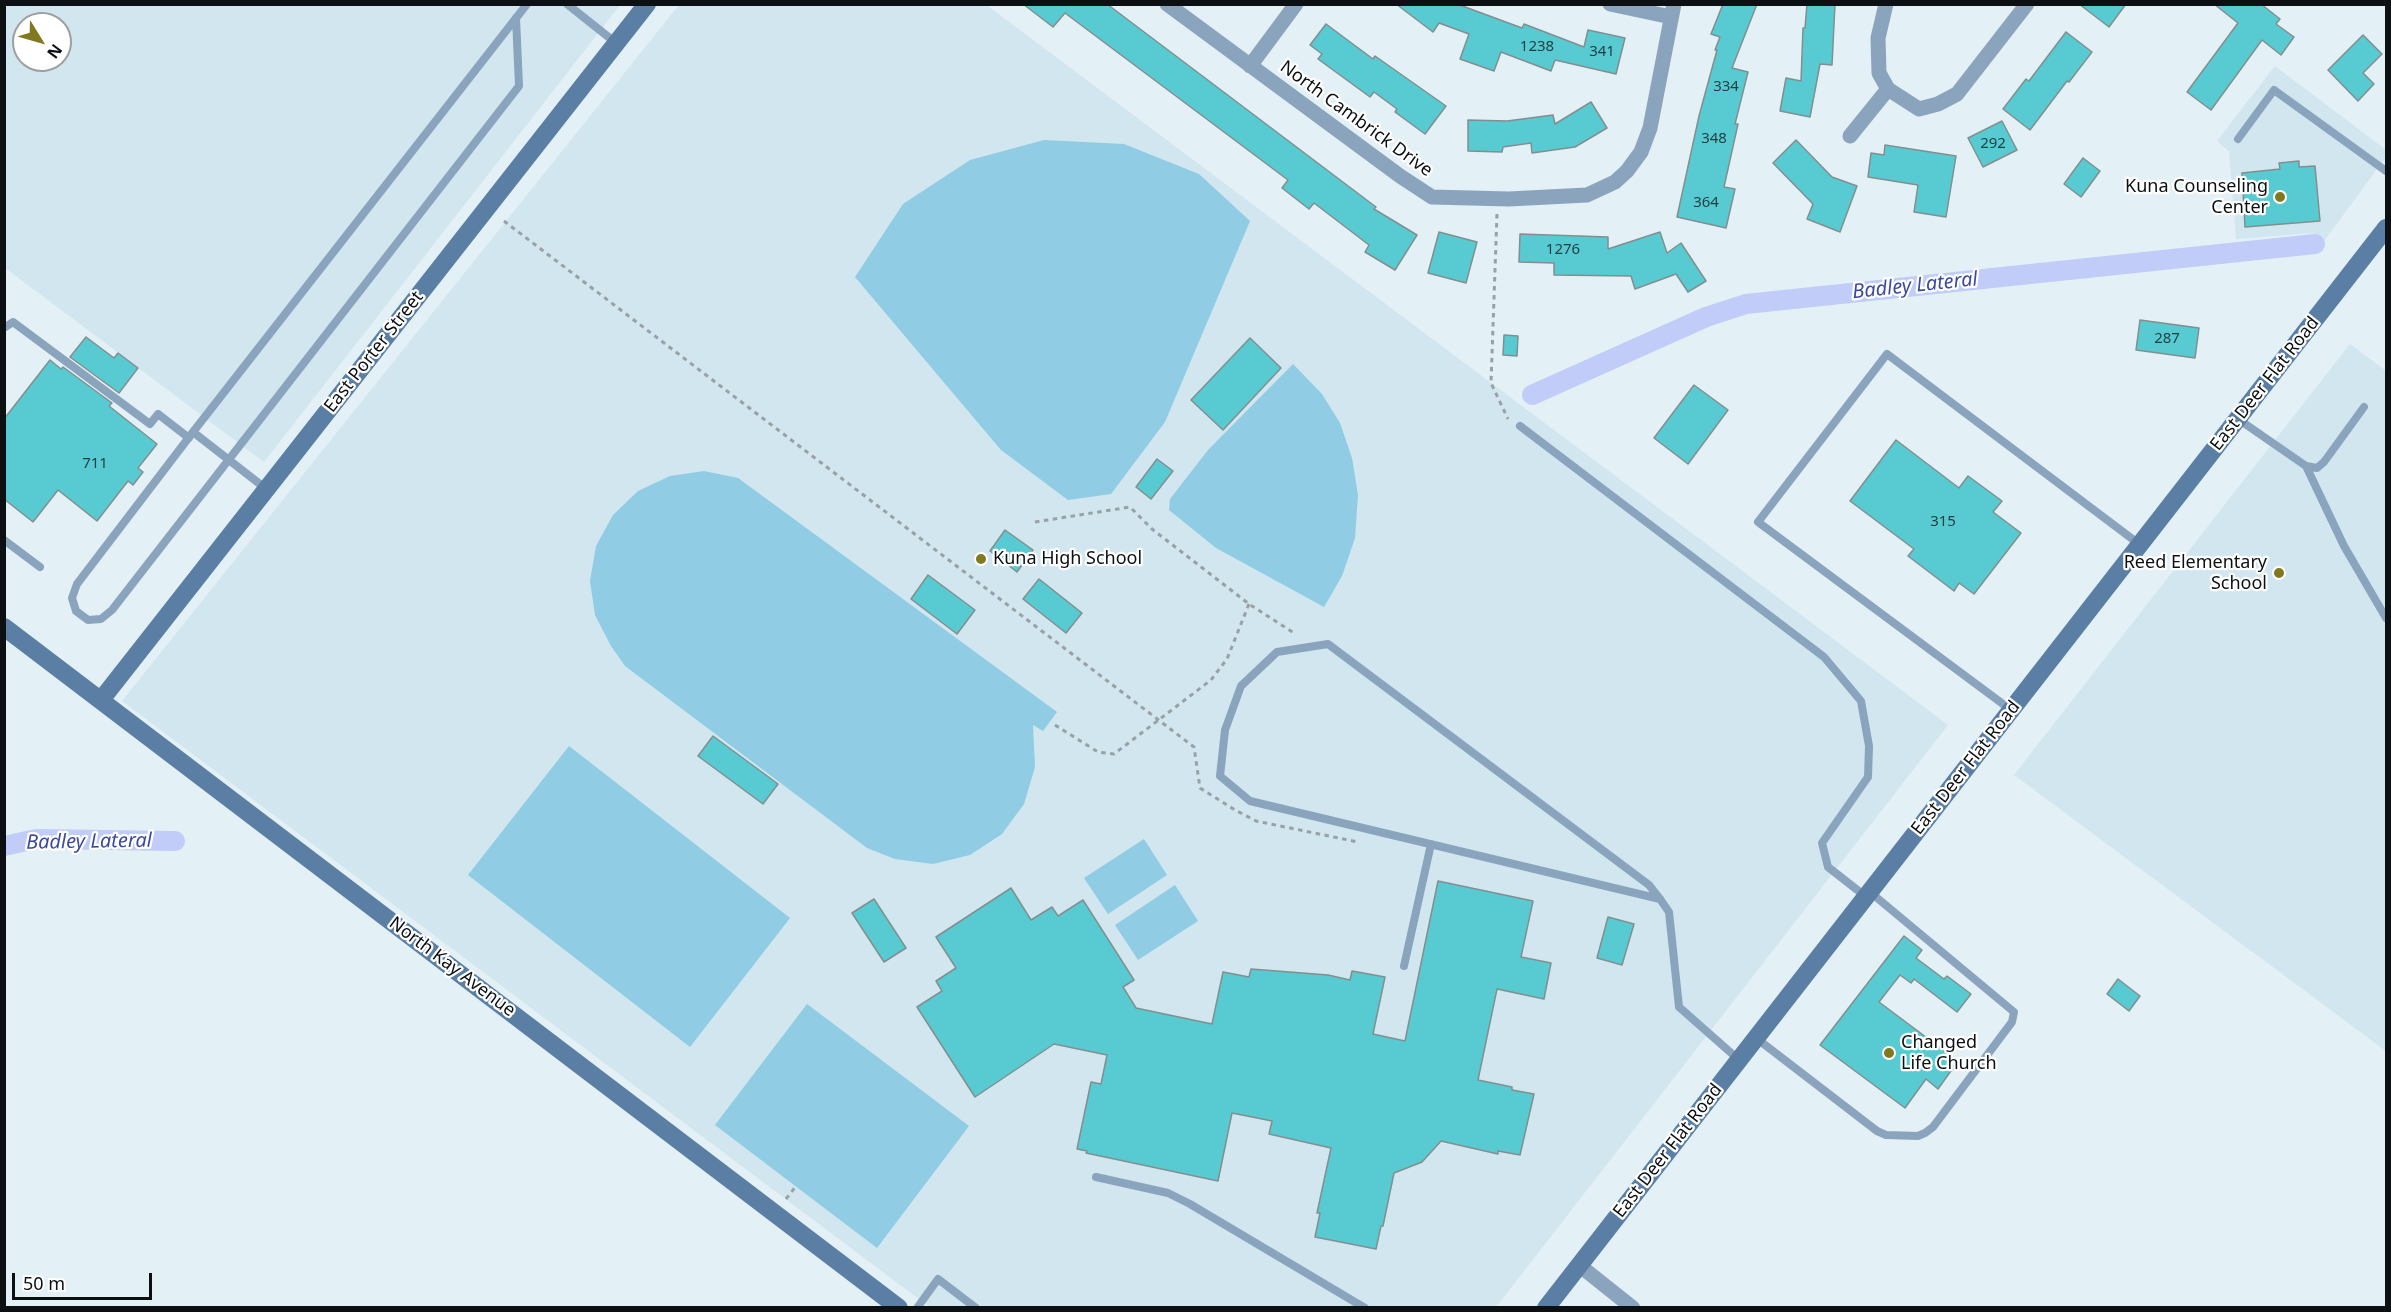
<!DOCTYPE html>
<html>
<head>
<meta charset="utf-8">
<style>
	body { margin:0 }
	#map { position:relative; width:2391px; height:1312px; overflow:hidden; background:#e3f0f5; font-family:"Noto Sans",sans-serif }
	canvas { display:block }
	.frame { position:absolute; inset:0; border:6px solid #0c1012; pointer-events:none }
	.north { position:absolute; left:12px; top:12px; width:60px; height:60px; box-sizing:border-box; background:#fff; border:2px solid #9e9fa0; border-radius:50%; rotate:127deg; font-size:16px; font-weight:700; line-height:24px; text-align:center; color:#0c1012 }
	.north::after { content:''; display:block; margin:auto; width:21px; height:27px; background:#81791e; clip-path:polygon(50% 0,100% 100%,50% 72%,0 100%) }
	.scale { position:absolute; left:12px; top:1273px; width:140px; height:27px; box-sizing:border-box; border:3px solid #0c1012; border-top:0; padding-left:8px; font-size:18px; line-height:21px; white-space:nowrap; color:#0c1012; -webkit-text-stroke:4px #fff; paint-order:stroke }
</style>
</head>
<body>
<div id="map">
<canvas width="2391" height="1312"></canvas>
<div class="frame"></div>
<div class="north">N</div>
<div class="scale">50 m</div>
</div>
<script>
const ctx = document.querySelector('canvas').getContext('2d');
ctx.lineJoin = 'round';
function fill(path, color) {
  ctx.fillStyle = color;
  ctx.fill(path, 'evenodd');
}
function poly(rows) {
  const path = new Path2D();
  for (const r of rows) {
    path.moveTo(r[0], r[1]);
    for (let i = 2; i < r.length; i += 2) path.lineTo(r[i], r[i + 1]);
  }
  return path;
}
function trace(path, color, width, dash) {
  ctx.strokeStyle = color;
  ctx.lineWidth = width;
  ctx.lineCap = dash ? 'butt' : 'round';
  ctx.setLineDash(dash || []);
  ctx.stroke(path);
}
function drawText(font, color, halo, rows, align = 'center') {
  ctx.font = font + ' "Noto Sans",sans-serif';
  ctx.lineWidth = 4.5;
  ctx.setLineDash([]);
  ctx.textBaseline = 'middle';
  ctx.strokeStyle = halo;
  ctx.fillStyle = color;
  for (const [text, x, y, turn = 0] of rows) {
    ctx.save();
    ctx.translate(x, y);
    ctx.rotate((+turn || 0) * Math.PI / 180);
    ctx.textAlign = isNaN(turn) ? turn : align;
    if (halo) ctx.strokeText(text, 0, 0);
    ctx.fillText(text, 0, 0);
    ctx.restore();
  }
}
fill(poly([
	[985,4,1948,725,1496,1307,931,1308,122,701,679,5],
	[4,5,620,5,264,462,5,268],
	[24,24,60,24,60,60,24,60],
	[2275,66,2386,150,2386,157,2324,241,2313,233,2236,239,2229,151,2217,141],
	[2350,344,2386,371,2386,1051,2014,775]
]), '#d1e6ee');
fill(poly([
	[1044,140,1124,144,1199,174,1250,221,1165,422,1111,494,1068,500,1001,450,855,277,903,204,970,160],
	[1293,364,1322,394,1340,423,1352,458,1358,495,1355,538,1342,576,1324,607,1216,548,1169,510,1170,499,1208,450],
	[704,471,738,478,1057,712,1043,731,1033,725,1035,767,1024,804,1002,834,970,855,933,864,895,859,867,848,625,666,611,646,595,615,590,581,596,546,613,515,638,491,670,476],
	[569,746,790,918,690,1047,468,875],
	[1144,839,1167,875,1108,914,1084,878],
	[1175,885,1198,921,1138,960,1115,925],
	[807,1004,969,1126,877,1248,715,1125]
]), '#90cce4');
trace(poly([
	[1532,395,1706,317,1746,304,2315,244],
	[4,846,36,839,175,841]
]), '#c1cdf8', 20);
const building = poly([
	[1023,4,1107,4,1376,207,1374,209,1417,235,1395,270,1365,252,1369,245,1314,203,1309,209,1282,188,1288,180,1065,13,1053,27,1023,4],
	[1396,4,1457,4,1522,28,1524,24,1584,47,1588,30,1625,38,1616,74,1555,60,1551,71,1501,52,1494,71,1460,59,1469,34,1439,23,1433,32,1396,4],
	[1723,4,1757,4,1732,68,1748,72,1735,124,1738,124,1724,187,1735,189,1726,228,1677,217,1699,116,1717,50,1715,50,1720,37,1711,34,1723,4],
	[1807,4,1835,4,1832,65,1820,64,1810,117,1780,111,1786,78,1801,81,1803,28,1805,28,1807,4],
	[2079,4,2126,4,2109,27,2079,4],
	[2214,4,2261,4,2280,19,2276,24,2294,37,2281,55,2262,40,2211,110,2187,92,2238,23,2214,4],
	[1326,24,1373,59,1375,56,1446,106,1425,134,1395,112,1397,109,1374,92,1370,97,1318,59,1322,54,1310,45,1326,24],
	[2066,32,2092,52,2069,82,2067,81,2030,130,2003,109,2026,79,2029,81,2066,32],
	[2363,35,2382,54,2363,73,2374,84,2358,101,2328,70,2363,35],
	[1591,102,1607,128,1575,147,1532,153,1531,143,1503,147,1502,152,1468,151,1468,120,1507,121,1553,115,1555,124,1591,102],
	[2002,121,2017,150,1983,167,1968,138,2002,121],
	[1796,140,1832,177,1857,186,1840,232,1807,219,1813,204,1773,163,1796,140],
	[1885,145,1956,156,1946,217,1914,212,1918,185,1868,177,1871,153,1884,155,1885,145],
	[2083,158,2100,171,2081,197,2064,184,2083,158],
	[2299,161,2299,167,2315,166,2320,221,2245,227,2242,173,2280,169,2279,163,2299,161],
	[1439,232,1477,242,1466,283,1428,273,1439,232],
	[1660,232,1667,253,1681,243,1706,281,1688,292,1676,274,1635,289,1631,276,1554,275,1554,263,1519,262,1520,234,1608,237,1608,249,1660,232],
	[2140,320,2199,328,2195,358,2136,350,2140,320],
	[1504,335,1518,336,1517,356,1503,355,1504,335],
	[86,337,114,358,118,353,138,368,119,393,70,357,86,337],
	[1250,338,1281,368,1223,430,1191,400,1250,338],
	[50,360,61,369,63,367,112,403,109,406,157,444,138,468,143,472,133,485,128,481,97,521,58,490,33,522,4,499,4,419,50,360],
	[1694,385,1728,410,1688,464,1654,438,1694,385],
	[1896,440,1959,488,1968,476,2002,501,1993,512,2021,533,1974,594,1959,583,1954,591,1908,556,1914,549,1850,501,1896,440],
	[1157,459,1173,471,1151,499,1136,487,1157,459],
	[1005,530,1033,550,1017,572,990,551,1005,530],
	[928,575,975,610,957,634,911,599,928,575],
	[1039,579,1082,613,1066,633,1023,599,1039,579],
	[713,736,778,784,763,804,698,756,713,736],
	[1438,881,1533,901,1521,957,1551,963,1544,999,1497,989,1478,1080,1512,1087,1512,1090,1534,1094,1520,1155,1498,1151,1498,1154,1441,1141,1422,1162,1394,1173,1383,1226,1381,1226,1376,1249,1315,1237,1320,1213,1317,1213,1331,1148,1269,1134,1272,1121,1232,1113,1218,1181,1086,1153,1087,1151,1077,1149,1091,1082,1101,1084,1107,1055,1054,1044,975,1097,917,1007,942,991,936,981,956,968,936,937,1011,888,1031,920,1052,907,1058,916,1083,900,1134,980,1123,987,1136,1008,1212,1024,1223,972,1249,977,1251,969,1328,975,1350,980,1352,971,1385,977,1373,1034,1405,1041,1438,881],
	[874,899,906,948,884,962,852,913,874,899],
	[1608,917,1634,924,1622,965,1597,958,1608,917],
	[1904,936,1922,950,1916,958,1944,979,1947,976,1971,994,1957,1012,1914,979,1911,983,1900,975,1879,1002,1958,1061,1938,1089,1926,1079,1905,1108,1820,1045,1904,936],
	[2118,979,2140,996,2129,1011,2107,994,2118,979]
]);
fill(building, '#57cbd1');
trace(building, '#828f90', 1.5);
trace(poly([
	[1497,214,1491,383,1508,419],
	[504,221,1194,747,1200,788,1235,810,1256,821,1358,842],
	[1035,522,1130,507,1152,529,1249,604,1294,633],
	[1055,725,1098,752,1114,754,1211,680,1227,659,1249,604],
	[786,1199,796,1186]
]), '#98a2a6', 3, [4.5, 4.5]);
trace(poly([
	[567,4,616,43],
	[516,18,519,86,112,610,101,619,88,620,76,611,72,598,77,584,193,432,527,4],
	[2238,139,2274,90,2386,171],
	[4,328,13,322,150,424,158,414,189,438],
	[2238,419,2306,466,2317,468,2324,462,2364,407],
	[1520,426,1824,657,1861,701,1869,746,1868,777,1822,843,1828,867,1865,896],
	[193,432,265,488],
	[2306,466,2344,546,2386,618],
	[4,540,40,567],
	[2011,710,1758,522,1887,354,2139,544],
	[1660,899,1250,801,1220,776,1225,730,1241,686,1277,652,1328,644,1649,885,1660,899,1669,912,1679,1007,1738,1059],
	[1404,966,1431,844],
	[1756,1038,1877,1131,1886,1135,1918,1136,1925,1133,1933,1127,2012,1022,2014,1012,1870,892],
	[1096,1177,1168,1193,1190,1204,1365,1308],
	[917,1308,938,1279,976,1308]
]), '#8ba4bd', 8);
trace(poly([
	[1167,4,1400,176,1432,197,1509,199,1587,195,1615,182,1627,171,1641,152,1650,128,1674,4],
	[1610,4,1671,17],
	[1250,66,1296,4],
	[1888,89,1919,109,1938,104,1957,94,2027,4],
	[1850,136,1888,89,1879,73,1878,38,1886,4],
	[1579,1265,1633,1308]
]), '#8ba4bd', 15);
trace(poly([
	[4,627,899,1308],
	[101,700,647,4],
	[1546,1308,2386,228]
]), '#5b7fa4', 18);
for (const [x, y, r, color] of [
	[2280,197,6,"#81791e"],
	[981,559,6,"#81791e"],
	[2279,573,6,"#81791e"],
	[1889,1053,6,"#81791e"]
]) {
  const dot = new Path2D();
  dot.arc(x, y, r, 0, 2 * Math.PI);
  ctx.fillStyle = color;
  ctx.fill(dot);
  trace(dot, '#fff', 2);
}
drawText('15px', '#1f3f42', null, [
	["1238",1537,47],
	["341",1602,52],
	["334",1726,87],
	["348",1714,139],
	["292",1993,144],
	["364",1706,203],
	["1276",1563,250],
	["287",2167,339],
	["711",95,464],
	["315",1943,522]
]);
drawText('18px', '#0c1012', '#fff', [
	["North Cambrick Drive",1356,119,36],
	["East Porter Street",374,352,-52],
	["East Deer Flat Road",2265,384,-52],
	["East Deer Flat Road",1966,768,-52],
	["North Kay Avenue",452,967,37],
	["East Deer Flat Road",1668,1151,-52]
]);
drawText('18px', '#0c1012', '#fff', [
	["Kuna Counseling",2268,187],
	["Center",2268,208],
	["Kuna High School",993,559,"left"],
	["Reed Elementary",2267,563],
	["School",2267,584],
	["Changed",1901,1043,"left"],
	["Life Church",1901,1064,"left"]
], 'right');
drawText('italic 20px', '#3d4a9c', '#fff', [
	["Badley Lateral",1915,286,-6],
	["Badley Lateral",89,842,-1]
]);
</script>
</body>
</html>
